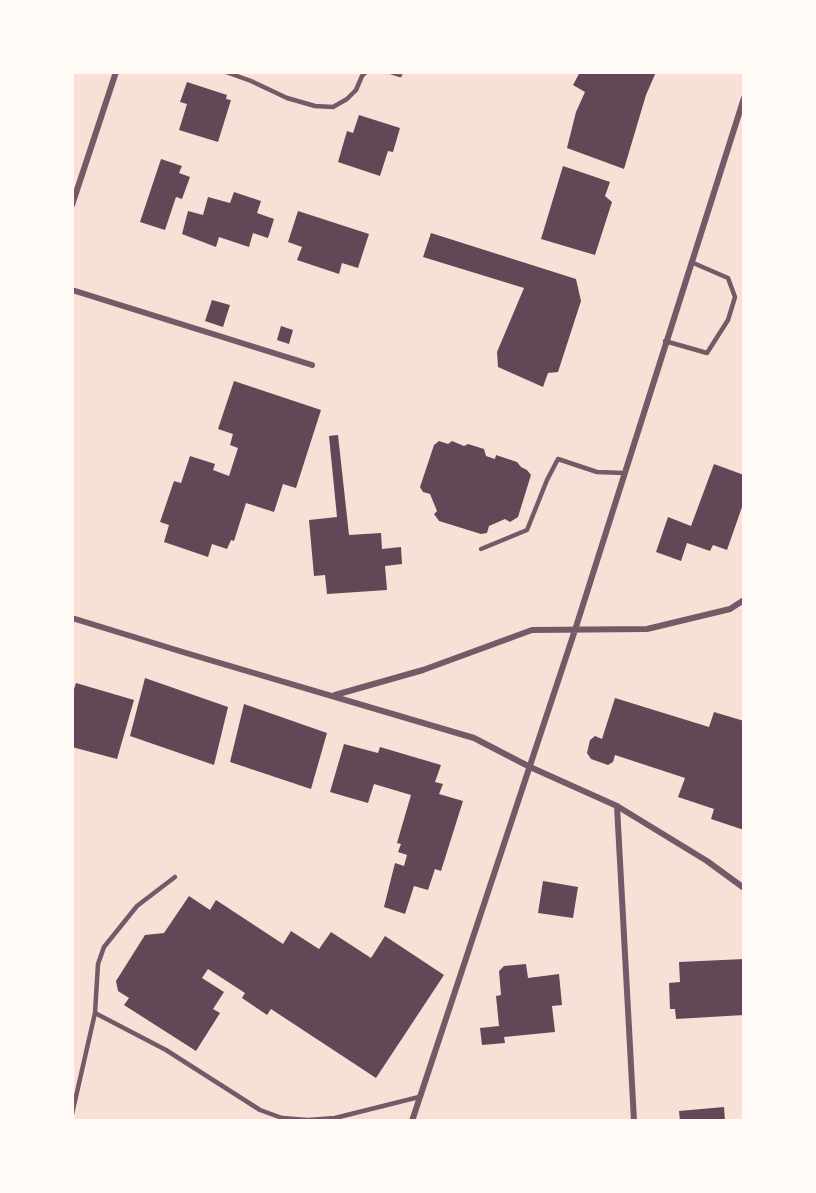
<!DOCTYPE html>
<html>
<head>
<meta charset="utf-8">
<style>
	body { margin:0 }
	#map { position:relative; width:816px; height:1193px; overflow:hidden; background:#f7e1d7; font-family:Roboto,sans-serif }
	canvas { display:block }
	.frame { position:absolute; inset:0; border:74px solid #fffaf5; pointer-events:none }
</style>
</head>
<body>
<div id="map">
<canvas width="816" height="1193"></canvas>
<div class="frame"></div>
</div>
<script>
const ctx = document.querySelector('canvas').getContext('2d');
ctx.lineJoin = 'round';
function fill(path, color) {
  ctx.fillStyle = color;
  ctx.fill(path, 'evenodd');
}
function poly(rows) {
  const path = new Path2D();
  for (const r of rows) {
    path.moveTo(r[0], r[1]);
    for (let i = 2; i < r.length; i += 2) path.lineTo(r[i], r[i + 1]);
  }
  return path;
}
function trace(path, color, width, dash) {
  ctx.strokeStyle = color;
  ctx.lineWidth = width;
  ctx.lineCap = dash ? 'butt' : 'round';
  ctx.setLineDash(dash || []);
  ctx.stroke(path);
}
fill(poly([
	[580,72,656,72,646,95,624,169,567,148,576,112,585,92,573,85],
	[187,82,227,95,226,99,231,100,218,142,179,130,187,104,180,102],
	[359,115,400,128,393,152,388,151,380,176,338,162,347,131,353,133],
	[161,159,182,166,179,173,190,177,182,199,176,197,165,230,140,222],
	[563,166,610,182,605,196,612,202,595,255,541,239],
	[234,192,261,201,257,213,274,219,268,238,253,233,249,247,219,237,216,247,182,234,188,211,203,215,208,197,230,203],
	[298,211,369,234,358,268,342,263,339,274,297,260,302,247,288,242],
	[431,233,576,279,581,301,558,372,548,373,543,387,498,367,497,352,524,288,423,257],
	[212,300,230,305,223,327,205,321],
	[281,326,293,330,289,344,277,340],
	[234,381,321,410,296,488,283,484,274,512,246,503,234,541,231,540,227,549,212,544,208,557,164,542,169,525,160,522,174,481,181,483,190,456,215,464,213,470,229,476,238,448,230,445,233,434,218,429],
	[338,435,349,535,381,533,382,549,401,547,402,564,385,566,387,590,327,594,325,575,314,576,309,520,337,517,329,436],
	[439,441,448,444,452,441,464,446,468,444,484,449,486,456,495,459,496,455,517,462,521,467,527,470,531,475,518,517,510,522,505,519,489,526,487,533,481,534,439,521,434,514,437,511,430,494,423,492,420,487,434,445],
	[714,464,744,475,744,507,742,507,727,550,713,545,710,551,687,543,681,561,656,552,668,517,691,526],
	[145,678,228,707,214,765,130,736],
	[76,683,134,700,117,759,72,747,72,695],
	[615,698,709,727,714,712,744,721,744,830,711,819,714,809,678,797,685,778,615,755,613,762,608,765,591,759,587,753,590,740,595,736,602,739],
	[244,704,327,733,311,789,230,762],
	[344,744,378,753,380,747,441,765,435,782,443,784,439,794,463,801,441,871,435,869,428,890,414,886,405,914,384,907,395,863,404,866,407,855,398,852,401,844,397,843,411,795,374,784,368,803,330,792],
	[543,881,578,887,573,918,538,913],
	[189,896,210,910,216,900,283,944,291,931,319,949,331,932,371,958,385,936,444,975,376,1078,271,1009,267,1015,242,998,245,993,208,969,202,978,224,992,213,1009,220,1013,196,1051,124,1005,129,998,118,991,116,981,145,935,164,933],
	[744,959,744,1015,676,1019,675,1009,670,1009,669,983,680,982,679,962],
	[526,964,528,978,559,974,562,1005,552,1006,555,1032,504,1037,505,1043,482,1045,480,1028,499,1026,496,996,501,995,499,971,504,966],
	[724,1107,725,1121,680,1121,679,1111]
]), '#644757');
trace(poly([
	[226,72,251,81,287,98,315,106,333,107,347,99,356,90,362,76,366,72],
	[391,72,400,75],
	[665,341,707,353,728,320,735,297,728,278,691,262],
	[481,549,527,530,547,480,558,459,597,472,624,473],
	[95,1013,166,1050,260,1110,282,1118,308,1120,335,1118,419,1097],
	[72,1114,95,1013,98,964,104,947,137,906,175,877]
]), '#755966', 4.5);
trace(poly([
	[72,205,116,72],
	[72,290,312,365],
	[72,618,186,653,474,738,530,767,617,806,707,861,744,888],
	[335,695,423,670,532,630,647,629,730,609,744,600],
	[617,806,634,1121],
	[412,1121,575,630,744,98]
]), '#755966', 6);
</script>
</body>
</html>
